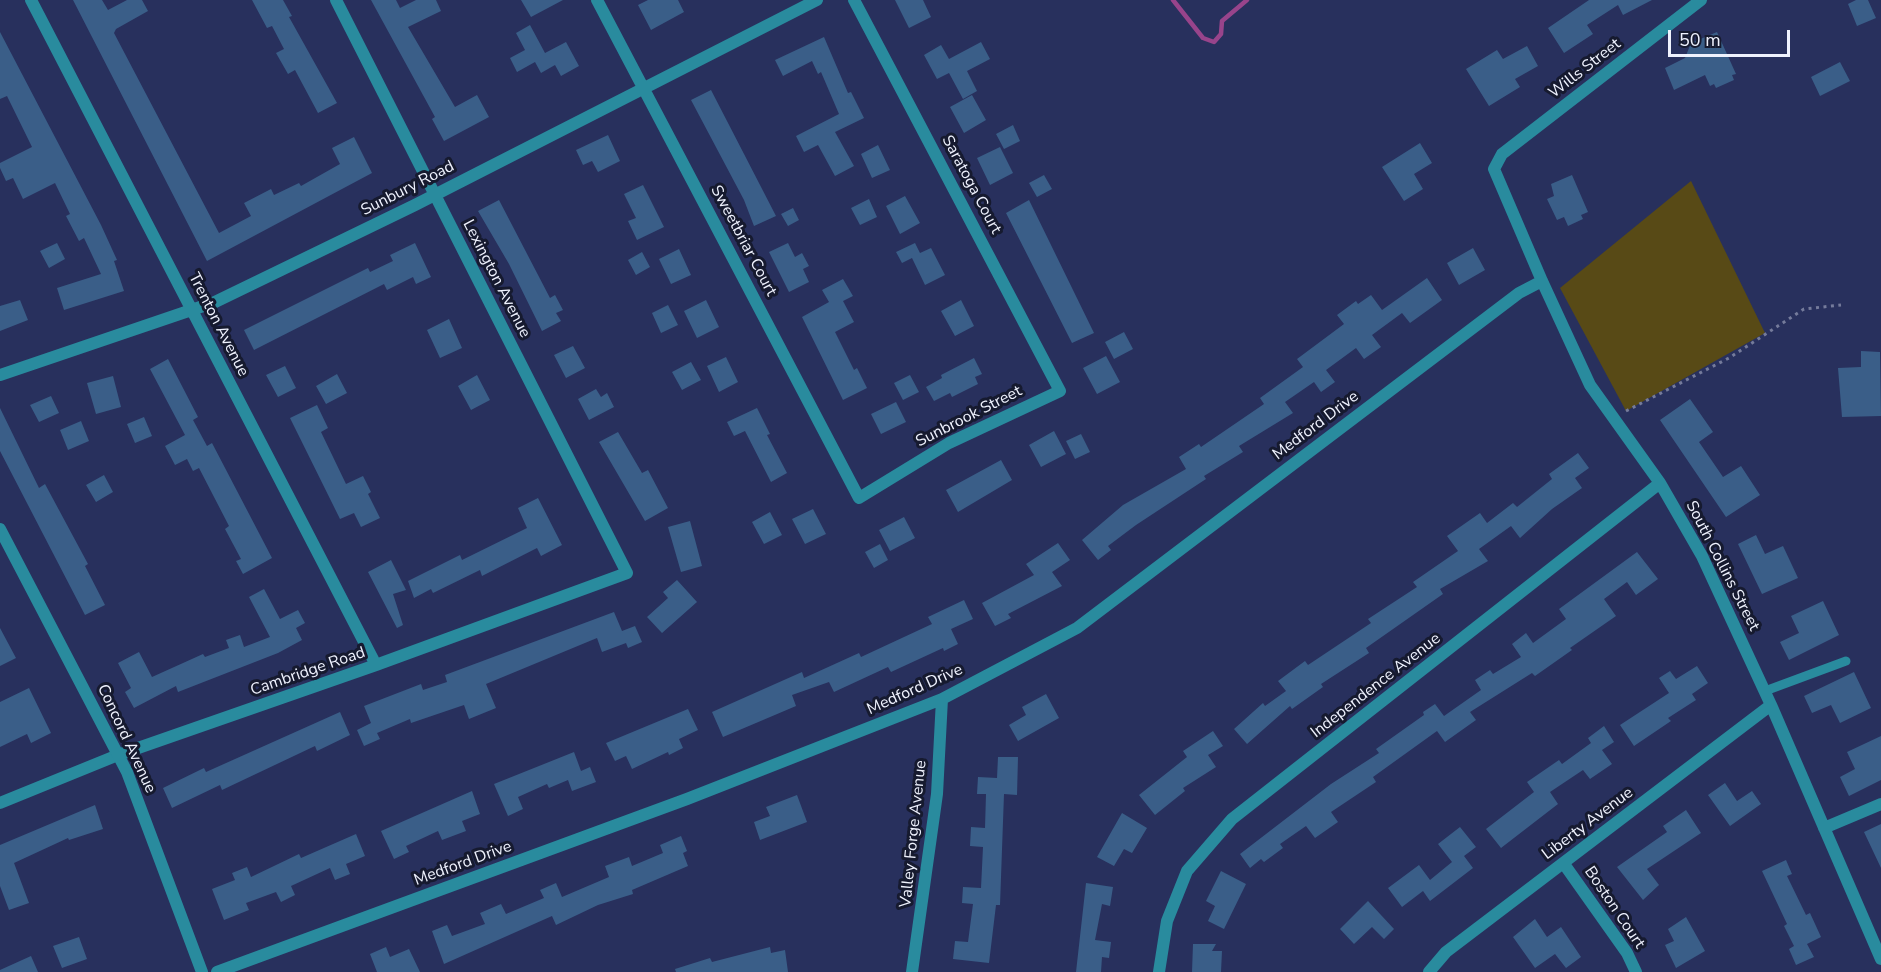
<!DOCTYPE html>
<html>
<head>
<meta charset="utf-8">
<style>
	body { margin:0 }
	#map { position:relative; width:1881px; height:972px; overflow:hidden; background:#28305d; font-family:"Nunito Sans",sans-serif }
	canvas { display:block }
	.scale { position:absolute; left:1668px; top:30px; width:122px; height:27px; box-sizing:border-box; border:3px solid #eff2fe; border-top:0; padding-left:8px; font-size:18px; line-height:21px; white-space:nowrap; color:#eff2fe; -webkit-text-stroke:4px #161a2f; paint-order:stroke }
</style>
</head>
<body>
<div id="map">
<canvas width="1881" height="972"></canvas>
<div class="scale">50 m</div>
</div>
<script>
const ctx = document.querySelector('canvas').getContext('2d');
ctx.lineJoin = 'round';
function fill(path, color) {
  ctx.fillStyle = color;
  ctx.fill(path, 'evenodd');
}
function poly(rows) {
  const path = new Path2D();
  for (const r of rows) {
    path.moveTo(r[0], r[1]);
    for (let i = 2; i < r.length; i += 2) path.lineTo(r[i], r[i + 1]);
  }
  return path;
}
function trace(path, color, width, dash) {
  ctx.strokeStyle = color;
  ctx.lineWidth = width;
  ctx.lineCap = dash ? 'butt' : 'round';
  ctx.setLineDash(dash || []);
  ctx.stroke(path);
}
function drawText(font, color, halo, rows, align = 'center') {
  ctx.font = font + ' "Nunito Sans",sans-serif';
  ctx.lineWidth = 6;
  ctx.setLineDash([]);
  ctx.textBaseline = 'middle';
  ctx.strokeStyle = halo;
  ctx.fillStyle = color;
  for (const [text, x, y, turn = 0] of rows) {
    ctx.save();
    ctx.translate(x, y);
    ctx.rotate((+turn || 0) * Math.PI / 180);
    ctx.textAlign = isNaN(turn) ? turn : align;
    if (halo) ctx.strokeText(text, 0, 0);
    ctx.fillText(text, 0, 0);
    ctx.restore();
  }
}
fill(poly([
	[1691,181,1765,333,1626,411,1560,288]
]), '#584a16');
trace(poly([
	[1173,0,1203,38,1214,42,1221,34,1222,21,1247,0]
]), '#98448b', 4.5);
fill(poly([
	[73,0,102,0,108,10,127,0,142,0,148,11,116,29,114,33,219,233,251,216,244,203,271,189,274,195,299,183,301,186,340,164,332,148,354,137,372,173,207,261],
	[252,0,283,0,292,16,289,17,337,103,318,113,295,70,288,74,276,53,284,49,272,26,267,28],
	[371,0,396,0,400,8,416,0,436,0,441,11,408,27,455,107,477,95,489,117,444,141,432,119,435,117],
	[521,0,563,0,531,17],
	[648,0,678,0,684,12,651,30,638,5],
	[895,0,923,0,931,17,909,28],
	[1589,0,1652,0,1623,15,1618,5,1587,25,1593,34,1564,53,1548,28],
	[1856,0,1868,0,1876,18,1857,26,1848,4],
	[530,25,545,53,566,42,579,66,561,76,555,65,541,73,535,62,517,72,510,58,525,50,516,33],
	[0,32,101,225,117,260,114,261,124,291,64,310,57,288,101,274,84,238,79,241,66,216,70,214,55,183,23,199,13,178,6,181,0,168,0,163,32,147,7,96,0,99],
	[1717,32,1736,74,1732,75,1734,80,1716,88,1714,84,1710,86,1705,75,1674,90,1665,68,1685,58,1691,43],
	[824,37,848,93,851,92,864,118,835,132,854,166,835,176,818,145,804,152,796,136,839,114,821,72,818,74,812,61,783,76,775,60],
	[981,42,990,59,967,71,977,91,963,99,949,73,937,79,924,55,941,45,949,59],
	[1527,46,1538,66,1515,79,1520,87,1489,106,1466,69,1497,50,1503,59],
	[1840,62,1850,81,1820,96,1811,77],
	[711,90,776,216,754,226,744,200,691,100],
	[972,95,986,120,964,133,950,107],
	[1013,125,1020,141,1004,149,996,134],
	[608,135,620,161,598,172,592,161,583,165,576,150],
	[1420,143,1432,163,1414,174,1423,189,1404,201,1382,167],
	[878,145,890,170,872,178,861,154],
	[1000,147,1013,173,990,185,977,158],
	[1044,175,1052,189,1037,197,1029,183],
	[1572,175,1588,212,1581,215,1583,219,1568,226,1564,217,1557,220,1547,199,1554,196,1551,184],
	[643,185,664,227,637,240,628,221,636,218,624,194],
	[905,196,920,223,900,234,886,206],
	[869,199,877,217,860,225,851,208],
	[499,200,550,298,555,295,563,310,556,313,561,321,542,331,509,264,478,211],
	[1029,200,1094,333,1072,343,1006,213],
	[793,208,799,220,788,226,781,214],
	[57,243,65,259,49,268,40,251],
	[415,243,431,277,416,284,413,277,387,290,384,284,254,350,244,330,368,268,370,272,393,261,390,255],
	[788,243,795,257,802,253,809,266,803,269,809,282,789,292,769,252],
	[915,243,920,253,931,248,945,275,925,285,912,258,902,263,896,252],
	[1473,248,1485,270,1459,285,1447,263],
	[679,249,691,275,671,284,659,259],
	[642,252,650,267,636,275,628,260],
	[1427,278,1442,300,1410,323,1402,313,1372,335,1381,347,1364,359,1356,348,1326,370,1335,382,1321,392,1314,382,1285,402,1293,413,1239,446,1243,452,1204,476,1206,479,1136,525,1108,546,1111,550,1098,560,1082,540,1123,505,1186,469,1179,457,1199,444,1201,447,1264,404,1260,398,1303,367,1297,359,1344,324,1337,315,1356,301,1358,304,1371,295,1382,310],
	[843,279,853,296,843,301,854,322,835,332,854,370,857,368,867,388,843,400,802,317,829,302,822,290],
	[20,300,28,320,0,331,0,306],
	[706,300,719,327,697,338,684,311],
	[961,300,974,326,955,336,941,311],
	[668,305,678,325,661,333,652,313],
	[449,319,462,348,440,358,427,330],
	[1124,332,1133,349,1114,359,1105,342],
	[573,346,585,368,566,378,554,355],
	[1861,351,1880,352,1881,416,1842,417,1838,368,1861,367],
	[1106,356,1120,382,1097,394,1083,368],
	[726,357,738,382,719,392,707,366],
	[974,358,982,374,975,377,978,384,952,397,950,393,934,401,926,387,942,378,941,375],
	[168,359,198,417,193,420,207,446,212,443,272,558,243,574,236,561,241,559,225,529,229,526,199,468,193,471,187,459,175,465,165,446,185,435,150,369],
	[691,362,701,380,682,390,672,372],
	[285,366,296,388,278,397,266,375],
	[337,374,347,393,326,404,316,386],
	[477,375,490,400,471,410,458,386],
	[910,375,919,392,903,400,894,383],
	[113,376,121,407,96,414,87,383],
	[596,389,601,397,607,393,614,407,589,420,578,399],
	[51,396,59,413,39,422,30,405],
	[1690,399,1713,432,1699,442,1723,477,1741,466,1760,495,1726,517,1660,420],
	[896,402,906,422,881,434,871,414],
	[317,405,328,428,321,432,346,484,363,476,371,492,368,494,380,518,361,527,354,513,340,519,290,418],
	[0,408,39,488,45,484,88,564,85,566,105,605,85,615,0,451],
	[757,408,770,434,767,435,787,473,771,482,745,431,734,436,727,422],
	[144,417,152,436,135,443,127,424],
	[81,421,89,441,68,450,60,430],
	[1054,431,1066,454,1041,467,1029,445],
	[618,432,642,473,648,470,668,508,645,521,599,442],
	[1081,434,1090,452,1075,459,1066,441],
	[1578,453,1589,468,1575,478,1582,488,1552,509,1520,538,1511,526,1479,549,1488,561,1440,589,1443,594,1366,648,1369,653,1321,684,1323,687,1292,709,1290,706,1247,744,1234,729,1263,703,1265,706,1286,691,1278,681,1305,661,1308,665,1371,623,1368,619,1417,587,1413,582,1458,551,1447,536,1480,513,1487,523,1513,503,1517,507,1552,479,1549,474],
	[1001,460,1012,480,958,512,946,490],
	[104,475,113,492,96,502,86,485],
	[538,498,562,545,541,556,537,548,482,576,480,570,433,593,431,589,414,598,408,581,460,555,462,560,527,528,518,508],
	[813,509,826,534,805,544,792,519],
	[770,512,782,535,764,544,752,522],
	[904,517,915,538,890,551,879,530],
	[690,521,702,566,681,572,668,527],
	[1756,535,1765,554,1783,546,1798,578,1762,594,1738,544],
	[1058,543,1070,560,1052,572,1062,586,1008,614,1011,618,995,626,982,603,1034,575,1026,564],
	[880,544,888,560,874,568,865,552],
	[1637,552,1658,579,1636,595,1627,582,1604,599,1616,616,1570,648,1572,650,1535,676,1532,673,1470,712,1476,720,1445,742,1437,731,1373,777,1376,782,1331,812,1338,822,1315,838,1306,826,1280,844,1283,848,1264,862,1261,859,1250,868,1240,854,1331,784,1379,753,1376,749,1424,715,1423,712,1435,704,1444,716,1481,690,1475,680,1490,670,1493,674,1521,657,1512,644,1526,633,1533,643,1566,619,1559,609],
	[391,560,406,590,393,594,403,625,397,628,368,572],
	[677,580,697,602,662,633,647,617,668,598,663,592],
	[264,589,280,619,298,610,305,623,296,628,302,640,278,653,178,692,176,686,134,708,125,692,131,688,118,663,139,652,152,677,203,654,205,657,229,648,226,640,240,635,244,647,270,637,249,597],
	[964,600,973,619,951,629,958,644,944,651,943,648,891,672,888,667,834,692,829,682,792,695,796,706,723,737,712,712,802,672,804,678,859,653,861,657,932,624,928,617],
	[1823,601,1839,635,1789,660,1780,642,1799,633,1791,616],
	[614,612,622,631,635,626,642,642,628,648,626,643,602,652,597,638,486,684,496,708,469,719,464,705,411,723,410,719,377,733,380,739,364,746,357,730,371,723,364,706,421,684,423,690,447,682,445,675],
	[0,628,16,658,0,666],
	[1697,666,1708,683,1692,694,1696,700,1668,718,1671,721,1634,746,1620,725,1669,693,1659,678,1670,671,1676,679],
	[1854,672,1871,708,1840,723,1831,705,1812,713,1804,696],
	[29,688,51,733,31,743,27,734,0,747,0,702],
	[1046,694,1059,718,1018,741,1009,725,1026,715,1022,707],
	[688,709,698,730,679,739,683,748,669,755,668,752,632,769,626,756,615,761,606,743],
	[340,712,350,735,317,751,315,746,222,790,220,785,172,808,163,788,204,768,206,772],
	[1604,726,1614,742,1602,750,1612,764,1590,779,1583,770,1550,792,1558,804,1501,848,1486,829,1534,792,1527,782,1559,760,1562,764,1591,743,1588,738],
	[1213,731,1223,746,1208,755,1216,767,1183,788,1185,791,1155,815,1139,795,1187,757,1183,751],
	[1881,736,1881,780,1849,796,1840,777,1855,769,1847,752],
	[574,752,581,771,590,767,596,782,572,791,568,780,549,788,547,784,518,797,523,809,508,816,494,784],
	[998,757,1018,757,1017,795,1004,794,1000,905,996,905,989,963,953,959,955,941,968,942,973,904,962,903,963,887,981,888,983,847,970,846,971,827,985,828,986,794,977,794,978,777,997,778],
	[1725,783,1737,801,1752,791,1761,804,1730,826,1708,795],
	[472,791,480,814,462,821,466,831,442,840,438,831,406,846,409,852,394,859,381,831],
	[797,795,807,822,760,840,754,822,770,816,766,807],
	[95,805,103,829,69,840,68,838,14,863,29,903,9,910,0,886,0,845],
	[1686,810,1701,833,1647,869,1659,885,1643,900,1617,867,1667,832,1663,826],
	[1122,813,1147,828,1132,853,1124,849,1114,866,1097,857],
	[1881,824,1881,868,1864,832],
	[1460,827,1476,847,1464,856,1473,868,1430,901,1423,891,1402,907,1388,888,1419,865,1430,880,1452,862,1438,844],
	[356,834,365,856,346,864,350,874,335,880,330,868,291,886,295,895,281,902,276,892,246,903,249,910,224,920,212,889,235,880,232,873,247,867,251,877,299,854,301,858],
	[681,836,687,851,683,853,688,866,632,890,633,894,598,905,556,925,552,916,444,964,432,931,447,925,452,936,485,924,480,913,501,904,506,914,544,898,540,890,556,883,562,897,609,877,605,866,629,857,632,866,663,853,660,845],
	[1786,860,1792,874,1787,876,1806,915,1810,913,1821,937,1807,944,1814,957,1796,965,1789,949,1794,946,1784,926,1787,924,1762,871],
	[1221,871,1246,884,1224,929,1208,921,1215,906,1206,901],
	[1086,883,1113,887,1110,906,1102,904,1095,940,1111,942,1109,958,1102,957,1101,972,1076,972],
	[1368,901,1394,929,1384,939,1372,927,1354,944,1340,929],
	[1686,917,1705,951,1676,968,1665,945,1674,941,1668,929],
	[1535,919,1547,937,1561,927,1581,957,1566,968,1555,954,1535,968,1513,937],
	[79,937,87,959,62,968,53,946],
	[1193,944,1216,944,1212,951,1222,951,1221,972,1192,972],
	[386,947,390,957,409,949,420,972,377,972,370,954],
	[770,947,771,953,785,950,788,972,676,972,675,969,710,958,712,962],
	[31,956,38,972,0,972,0,970]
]), '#3a5e88');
trace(poly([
	[1626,411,1729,358,1804,309,1841,305]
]), '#757b9b', 3, [3, 4.5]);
trace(poly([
	[1765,691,1846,661]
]), '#298b9e', 9);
trace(poly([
	[31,0,376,665],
	[597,0,859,498,949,443,1060,391,854,0],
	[1701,0,1502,154,1494,169,1542,281,1590,385,1660,483,1702,556,1771,705,1881,959],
	[0,375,215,302,415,205,817,0],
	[0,803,118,755,376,665,627,573,336,0],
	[1824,828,1881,804],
	[1564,864,1627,953,1636,972],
	[217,972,687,799,942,699,1077,628,1519,293,1542,281],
	[912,972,937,794,942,699],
	[1159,972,1167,921,1187,871,1232,819,1660,483],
	[1429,972,1446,952,1771,705]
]), '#298b9e', 12);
trace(poly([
	[0,529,127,772,202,972]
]), '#298b9e', 12);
drawText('16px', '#eff2fe', '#161a2f', [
	["Wills Street",1585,69,-38],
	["Saratoga Court",971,185,62],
	["Sunbury Road",408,189,-27],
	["Sweetbriar Court",743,241,62],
	["Lexington Avenue",496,279,63],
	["Trenton Avenue",218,325,63],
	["Sunbrook Street",969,417,-27],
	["Medford Drive",1316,426,-37],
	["South Collins Street",1722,566,63],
	["Cambridge Road",308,672,-19],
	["Independence Avenue",1376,686,-38],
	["Medford Drive",915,690,-24],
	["Concord Avenue",126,739,65],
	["Liberty Avenue",1588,824,-37],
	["Valley Forge Avenue",914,834,-84],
	["Medford Drive",463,864,-20],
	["Boston Court",1614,908,56]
]);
</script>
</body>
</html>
